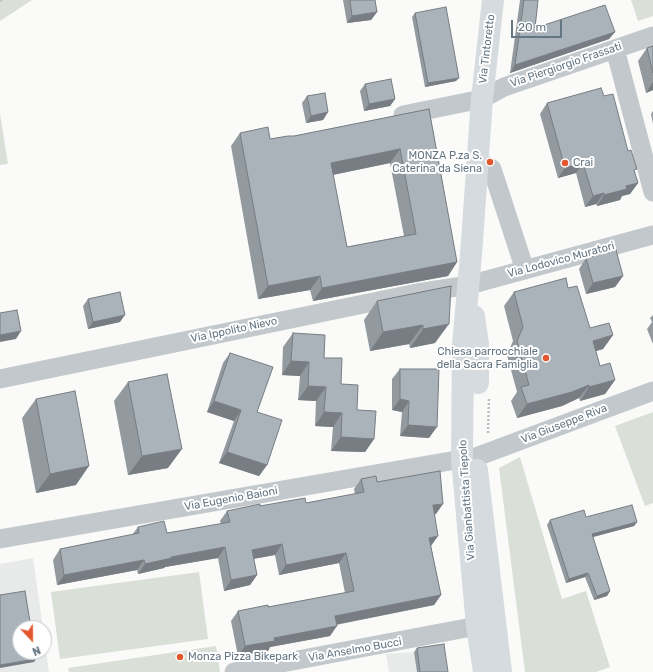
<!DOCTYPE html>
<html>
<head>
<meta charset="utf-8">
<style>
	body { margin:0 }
	#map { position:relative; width:653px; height:672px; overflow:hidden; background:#fafaf8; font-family:Rubik,sans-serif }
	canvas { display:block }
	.north { position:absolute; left:12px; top:620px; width:40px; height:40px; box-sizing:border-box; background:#fff; border:1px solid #c1c8cd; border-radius:50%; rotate:158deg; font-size:11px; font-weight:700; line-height:16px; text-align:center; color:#657683 }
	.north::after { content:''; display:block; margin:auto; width:14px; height:18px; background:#e4572e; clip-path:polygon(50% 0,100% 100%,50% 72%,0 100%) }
	.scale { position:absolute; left:511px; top:20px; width:51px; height:18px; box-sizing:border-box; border:2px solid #657683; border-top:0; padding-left:5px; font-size:12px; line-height:14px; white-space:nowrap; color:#657683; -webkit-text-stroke:3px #fff; paint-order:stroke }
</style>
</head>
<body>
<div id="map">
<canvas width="653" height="672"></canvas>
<div class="north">N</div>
<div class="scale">20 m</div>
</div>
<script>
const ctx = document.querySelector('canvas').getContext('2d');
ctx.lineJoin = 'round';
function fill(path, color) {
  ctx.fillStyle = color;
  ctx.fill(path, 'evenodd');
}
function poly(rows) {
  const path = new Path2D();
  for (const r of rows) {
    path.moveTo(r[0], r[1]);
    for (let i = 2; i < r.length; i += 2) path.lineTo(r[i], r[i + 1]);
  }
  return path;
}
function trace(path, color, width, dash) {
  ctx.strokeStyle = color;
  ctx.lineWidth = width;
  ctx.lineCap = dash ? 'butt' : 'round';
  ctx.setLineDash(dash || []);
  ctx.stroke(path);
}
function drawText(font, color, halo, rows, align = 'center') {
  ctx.font = font + ' Rubik,sans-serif';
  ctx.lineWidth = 4;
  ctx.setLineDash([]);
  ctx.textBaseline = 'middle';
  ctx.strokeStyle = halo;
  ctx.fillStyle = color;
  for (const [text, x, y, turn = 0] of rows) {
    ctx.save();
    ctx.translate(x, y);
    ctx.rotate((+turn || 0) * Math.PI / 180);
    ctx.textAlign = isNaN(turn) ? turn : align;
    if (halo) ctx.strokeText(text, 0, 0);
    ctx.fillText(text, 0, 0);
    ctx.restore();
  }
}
fill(poly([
	[33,558,43,628,20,628,20,652,44,652,44,638,49,672,0,672,0,564],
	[414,652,445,672,389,672,386,654]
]), '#e8e9e9');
fill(poly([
	[0,0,32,0,0,21],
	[631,0,653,0,653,16,638,21],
	[0,114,8,164,0,165],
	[653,412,653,503,645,506,615,426],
	[520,457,562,599,586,591,610,667,596,672,525,672,499,468],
	[199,572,208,639,60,659,51,592],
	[216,646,220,672,69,672,68,668]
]), '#dadfd7');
trace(poly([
	[0,1,2,0],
	[488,433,489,398]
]), '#bbbfc2', 2.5, [2, 2]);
trace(poly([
	[615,49,653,192],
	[403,115,482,99,504,87,653,36],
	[478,161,492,169,525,270],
	[0,379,417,293,469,285,653,235],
	[476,457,653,391],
	[0,539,462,459],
	[234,672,477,626]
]), '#c3c8cc', 19);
trace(poly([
	[474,316,478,344,478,383],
	[477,470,501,672],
	[484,672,477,626,462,459,463,345,471,255,482,99,493,0]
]), '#d6dbdf', 22);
fill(poly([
	[343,0,375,0,377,12,371,20,347,23],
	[520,0,538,0,535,28,615,32,609,39,510,73],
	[415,13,456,81,425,87,412,17],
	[653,46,653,90,646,93,638,61,647,48],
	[365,84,395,99,390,106,364,111,360,91],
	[307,96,328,112,323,120,306,123,302,103],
	[604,96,628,151,638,183,630,194,622,196,620,200,597,206,596,204,585,207,576,173,558,178,540,114,547,103],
	[429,109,457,262,448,276,313,301,310,290,258,299,231,146,240,133,270,139,294,136],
	[390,163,404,236,347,247,333,175],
	[653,111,653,124,651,114],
	[586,258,623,276,615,287,586,294,579,269],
	[451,286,435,343,410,348,409,344,370,351,364,320,377,301],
	[568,288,590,328,613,335,603,349,596,351,600,366,615,380,605,394,580,401,579,398,562,406,517,418,511,401,517,392,507,355,513,341,504,306,514,292],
	[88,299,120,322,88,329,83,306],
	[653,315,653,344,647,329,652,322,650,318],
	[293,333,324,358,374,439,365,452,331,451,333,427,315,426,316,401,298,400,300,376,282,375,283,347],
	[230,353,257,412,267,465,259,476,219,463,234,421,207,412,223,363],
	[400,369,429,438,400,436,402,412,392,410,392,379],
	[128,382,168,468,128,475,114,401],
	[36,399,76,485,36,493,22,418],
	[361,479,377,482,436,514,434,514,431,546,441,595,434,605,336,625,330,636,270,647,268,651,238,656,231,621,238,611,268,607,345,593,339,563,279,575,275,555,254,559,257,575,250,585,224,591,218,558,165,567,164,568,138,574,137,570,57,585,53,560,60,549,132,535,138,527,167,533,221,524,220,521,227,511,260,506,306,503,355,494,354,489],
	[586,517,637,522,634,526,593,537,610,591,607,596,594,600,585,577,566,583,547,525,550,520],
	[417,648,448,672,417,672,414,652]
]), '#929a9f');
fill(poly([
	[377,12,371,20,347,23,352,16],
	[615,32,609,39,510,73,515,65],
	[459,78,456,81,425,87,428,83],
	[653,82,653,90,646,93],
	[395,99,390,106,364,111,369,104],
	[328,112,323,120,306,123,311,116],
	[400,149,390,163,322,177,331,163],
	[583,163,576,173,558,178,565,168],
	[638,183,630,194,622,196,620,200,597,206,604,195,626,186],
	[604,193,596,204,585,207,593,196],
	[457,262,448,276,313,301,322,288],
	[320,276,310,290,258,299,268,286],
	[623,276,615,287,586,294,593,283],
	[125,315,120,322,88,329,93,322],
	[449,324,435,343,410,348,423,329],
	[423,325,409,344,370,351,383,332],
	[21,331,16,339,0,342,0,335],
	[613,335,603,349,583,355,593,341],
	[291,361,309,362,300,376,282,375],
	[615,380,605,394,580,401,589,387],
	[589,385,579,398,562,406,517,418,527,404],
	[308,386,326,387,316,401,298,400],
	[400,399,409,401,402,412,392,410],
	[214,401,241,410,234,421,207,412],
	[324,412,342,413,333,427,315,426],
	[408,425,437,427,429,438,400,436],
	[341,437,374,439,365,452,331,451],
	[182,449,168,468,128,475,142,456],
	[227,452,267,465,259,476,219,463],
	[89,466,76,485,36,493,50,474],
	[443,504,436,514,426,516,433,505],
	[637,522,634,526,589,538,592,534],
	[438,536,431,546,429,538],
	[282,544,275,555,245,560,252,550],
	[225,547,218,558,165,567,164,568,138,574,145,564,171,557],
	[346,553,339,563,279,575,286,565],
	[144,560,137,570,57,585,64,575],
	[588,573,585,577,566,583,569,579],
	[257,575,250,585,224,591,231,580],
	[610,591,607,596,594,600,597,596],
	[441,595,434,605,328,626,335,616],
	[337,626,330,636,270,647,268,651,238,656,245,646,274,638],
	[36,659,34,662,0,668,0,665]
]), '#777d82');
const building = poly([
	[350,0,375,0,377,12,352,16,350,0],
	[524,0,538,0,535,28,605,5,615,32,515,65,524,0],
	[446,7,459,78,428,83,415,13,446,7],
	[653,46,653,73,647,48,653,46],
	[391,79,395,99,369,104,365,84,391,79],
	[601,88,604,96,613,94,628,151,631,150,637,169,634,170,638,183,626,186,627,189,604,195,604,193,593,196,583,163,565,168,547,103,601,88],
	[325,93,328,112,311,116,307,96,325,93],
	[429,109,457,262,322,288,320,276,268,286,240,133,268,127,270,139,288,136,294,136,429,109],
	[400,149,416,234,347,247,331,163,400,149],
	[616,250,623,276,593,283,586,258,616,250],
	[566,278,568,288,577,286,590,328,609,323,613,335,593,341,600,366,610,363,615,380,589,387,589,385,572,392,527,404,521,387,529,385,517,341,523,327,514,292,566,278],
	[451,286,449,324,423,329,423,325,383,332,377,301,451,286],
	[120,292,125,315,93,322,88,299,120,292],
	[17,310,21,331,0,335,0,313,17,310],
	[293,333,325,335,324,358,342,358,341,384,358,385,357,410,376,411,374,439,341,437,342,413,324,412,326,387,308,386,309,362,291,361,293,333],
	[230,353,273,367,257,412,282,420,267,465,227,452,241,410,214,401,230,353],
	[400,369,439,369,437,427,408,425,409,401,400,399,400,369],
	[167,374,182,449,142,456,128,382,167,374],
	[75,391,89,466,50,474,36,399,75,391],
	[440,471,443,504,433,505,438,536,429,538,441,595,335,616,337,626,274,638,275,641,245,646,238,611,268,605,268,607,354,591,346,553,286,565,282,544,252,550,257,575,231,580,225,547,171,557,172,558,145,564,144,560,64,575,60,549,139,533,138,527,164,521,167,533,230,522,227,511,260,504,260,506,305,498,306,503,364,492,361,479,376,476,377,482,440,471],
	[632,505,637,522,592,534,610,591,597,596,588,573,569,579,550,520,584,510,586,517,632,505],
	[25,591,31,628,20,628,20,652,35,652,36,659,0,665,0,595,25,591],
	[444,644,448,672,420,672,417,648,444,644]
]);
fill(building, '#aab3b9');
trace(building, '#777d82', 1);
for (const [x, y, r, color] of [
	[490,162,4,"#e4572e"],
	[565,163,4,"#e4572e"],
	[546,358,4,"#e4572e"],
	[180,657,4,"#e4572e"]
]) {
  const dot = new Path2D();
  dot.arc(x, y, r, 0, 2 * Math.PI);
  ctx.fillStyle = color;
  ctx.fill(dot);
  trace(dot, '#fff', 1.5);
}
drawText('11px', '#657683', '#fff', [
	["Via Tintoretto",487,49,-83],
	["Via Piergiorgio Frassati",566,65,-19],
	["Via Lodovico Muratori",561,260,-15],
	["Via Ippolito Nievo",234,330,-12],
	["Via Giuseppe Riva",564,424,-21],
	["Via Eugenio Baioni",231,499,-10],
	["Via Gianbattista Tiepolo",467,500,-94],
	["Via Anselmo Bucci",355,650,-10]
]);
drawText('11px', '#657683', '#fff', [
	["MONZA P.za S.",482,156],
	["Caterina da Siena",482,169],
	["Crai",573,163,"left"],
	["Chiesa parrocchiale",538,352],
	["della Sacra Famiglia",538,365],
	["Monza Pizza Bikepark",188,657,"left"]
], 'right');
</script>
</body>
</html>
